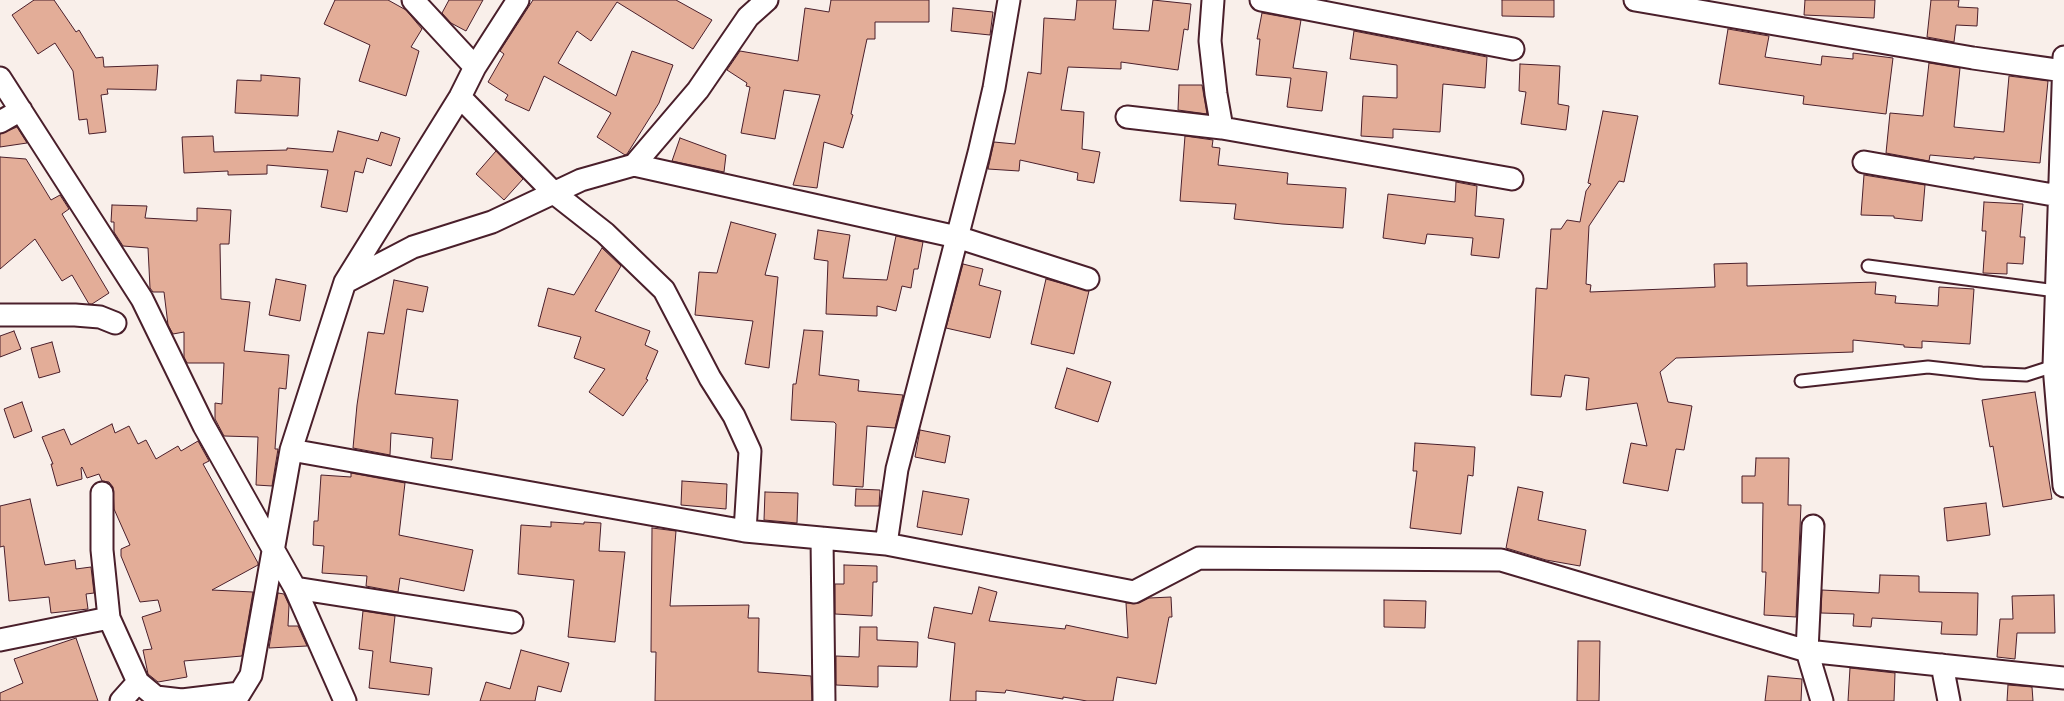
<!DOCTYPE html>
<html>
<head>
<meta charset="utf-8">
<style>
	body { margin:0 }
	canvas { display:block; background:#f9efea }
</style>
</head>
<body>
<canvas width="2064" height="701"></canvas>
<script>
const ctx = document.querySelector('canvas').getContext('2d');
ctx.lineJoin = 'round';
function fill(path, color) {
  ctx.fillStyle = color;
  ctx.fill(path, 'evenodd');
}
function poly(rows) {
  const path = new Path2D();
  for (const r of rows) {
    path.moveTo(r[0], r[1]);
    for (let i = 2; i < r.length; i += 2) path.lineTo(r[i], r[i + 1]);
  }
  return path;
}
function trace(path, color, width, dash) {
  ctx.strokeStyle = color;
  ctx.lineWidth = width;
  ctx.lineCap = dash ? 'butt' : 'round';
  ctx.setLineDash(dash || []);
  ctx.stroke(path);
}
const building = poly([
	[34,0,54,0,76,32,79,30,96,58,103,57,104,67,158,65,156,90,107,89,108,94,101,95,106,132,89,134,87,119,79,120,73,71,55,43,38,54,12,15,34,0],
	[335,0,388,0,406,10,422,29,411,47,419,51,406,96,359,81,370,45,324,24,335,0],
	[449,0,483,0,466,31,451,23,442,13,449,0],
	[533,0,676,0,712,20,693,49,617,2,591,41,577,31,558,63,616,96,632,51,673,65,659,103,627,154,625,155,597,137,611,113,544,76,529,111,505,100,508,95,488,82,504,54,500,51,533,0],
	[831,0,929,0,929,22,875,22,875,39,867,39,851,114,853,115,843,148,824,142,817,188,793,185,820,95,784,90,775,139,741,133,750,87,746,86,747,83,727,70,740,51,798,61,805,8,829,12,831,0],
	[1077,0,1116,0,1113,29,1149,31,1153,0,1191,4,1188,30,1184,29,1178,70,1121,62,1121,69,1068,67,1061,110,1084,112,1082,149,1100,152,1094,183,1077,180,1078,173,1020,160,1019,171,988,169,994,142,1015,144,1028,72,1041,74,1044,18,1075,20,1077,0],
	[1502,0,1554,0,1554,17,1502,16,1502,0],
	[1805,0,1875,0,1874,18,1804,15,1805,0],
	[1931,0,1959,0,1958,7,1978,8,1977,26,1956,25,1954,42,1927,37,1931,0],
	[953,8,993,12,990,35,951,31,953,8],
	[1262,13,1301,20,1293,68,1327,72,1322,111,1287,107,1291,78,1256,75,1260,39,1257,39,1262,13],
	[1728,29,1769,36,1765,57,1821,65,1822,56,1853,59,1853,53,1893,58,1886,114,1803,104,1804,96,1719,84,1728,29],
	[1354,31,1487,57,1485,88,1443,84,1440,132,1393,129,1393,138,1361,136,1363,96,1397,98,1397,65,1350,59,1354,31],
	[1929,63,1960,68,1954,127,2004,132,2009,76,2048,81,2040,163,1974,157,1974,159,1930,155,1929,161,1886,153,1890,113,1923,116,1929,63],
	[1520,64,1560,66,1558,104,1569,106,1566,130,1521,124,1526,92,1519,91,1520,64],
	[261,75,300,78,298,116,235,113,237,80,261,81,261,75],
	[1179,85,1202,85,1207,114,1178,110,1179,85],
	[1603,111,1638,116,1624,182,1619,181,1589,226,1586,284,1591,285,1590,292,1715,287,1714,264,1747,263,1747,286,1876,282,1875,294,1896,296,1895,303,1938,306,1939,287,1974,289,1970,344,1922,341,1922,348,1904,347,1904,345,1853,340,1853,352,1676,358,1660,372,1668,402,1692,406,1684,450,1676,449,1668,491,1623,483,1631,443,1647,446,1637,403,1586,410,1589,378,1565,375,1561,397,1531,395,1536,288,1547,289,1551,229,1561,229,1567,220,1580,222,1586,191,1591,184,1588,183,1603,111],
	[17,127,27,143,0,147,0,134,17,127],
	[338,131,378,141,381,132,400,138,391,166,367,158,363,173,355,171,347,212,321,207,328,170,267,165,267,174,228,175,228,171,184,173,182,137,213,136,214,152,287,150,287,148,333,152,338,131],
	[1185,136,1213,140,1212,147,1220,148,1218,165,1288,173,1287,184,1346,188,1343,228,1282,224,1234,219,1236,204,1180,201,1185,136],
	[680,138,726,155,724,172,672,161,680,138],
	[496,151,523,179,504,200,476,174,496,151],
	[0,157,26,159,51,200,60,195,69,209,62,214,109,293,92,304,89,304,72,275,62,281,35,239,0,269,0,157],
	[1864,175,1925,185,1922,221,1894,218,1894,216,1861,215,1864,175],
	[1456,182,1477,186,1475,216,1504,219,1499,258,1471,255,1473,238,1427,234,1425,244,1383,238,1388,194,1455,202,1456,182],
	[1984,202,2023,204,2020,237,2025,237,2023,264,2007,263,2007,274,1983,273,1986,231,1982,231,1984,202],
	[112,205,147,206,145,218,197,221,197,208,231,210,229,244,220,244,221,299,250,302,244,351,289,355,286,389,279,388,275,449,278,449,272,486,256,485,258,437,224,436,215,419,215,403,222,404,224,363,187,363,184,357,184,332,173,334,168,325,164,292,153,292,150,288,148,248,123,246,114,232,114,222,111,222,112,205],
	[731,222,776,234,765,275,778,277,769,368,745,364,753,321,695,315,699,272,717,273,731,222],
	[818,230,850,235,843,278,887,280,896,236,923,242,918,269,914,269,911,288,902,286,896,311,877,306,877,316,826,314,828,261,814,259,818,230],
	[602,248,621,266,595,311,650,331,645,345,658,351,646,379,648,380,623,416,589,392,605,369,574,358,581,337,538,326,548,288,574,295,602,248],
	[963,264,983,269,979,285,1001,291,990,338,946,328,963,264],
	[276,279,306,285,300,321,269,315,276,279],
	[1046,279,1089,291,1074,354,1031,344,1046,279],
	[394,280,428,287,423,312,407,309,395,394,458,400,452,460,431,458,433,438,391,433,390,455,353,448,357,405,368,332,384,334,394,280],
	[804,330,823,331,819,375,859,380,858,391,903,395,895,428,867,426,863,487,833,485,836,424,834,422,791,420,793,384,796,384,804,330],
	[14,331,21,349,0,357,0,336,14,331],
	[52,342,60,372,39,378,31,348,52,342],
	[1067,368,1111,382,1098,422,1055,408,1067,368],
	[2035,392,2052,499,2003,507,1993,446,1990,447,1982,400,2035,392],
	[22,402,32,431,14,438,4,409,22,402],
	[112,424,115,433,129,426,138,444,146,440,156,459,178,446,181,451,198,441,209,461,203,464,258,563,258,565,212,590,253,592,242,656,184,661,187,677,158,682,148,674,143,650,152,649,142,617,161,611,158,600,140,602,121,556,121,549,130,545,114,509,113,487,109,482,102,481,99,474,87,478,82,467,81,468,82,479,57,486,51,464,53,464,42,437,64,429,71,445,112,424],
	[920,430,950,436,945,463,915,457,920,430],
	[1415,443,1475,447,1473,476,1468,475,1461,534,1410,528,1417,471,1413,471,1415,443],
	[1756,458,1789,458,1788,505,1801,505,1796,617,1764,615,1766,572,1762,572,1763,503,1742,503,1742,476,1755,476,1756,458],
	[351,473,405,483,399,535,473,550,464,591,400,578,398,592,366,586,367,576,322,573,324,546,313,545,314,521,318,521,321,475,351,477,351,473],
	[682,481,727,484,726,509,681,505,682,481],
	[1518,487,1543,492,1538,520,1586,530,1580,566,1546,560,1506,548,1518,487],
	[856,489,880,490,879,506,855,506,856,489],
	[923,491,969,499,962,535,917,527,923,491],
	[765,492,798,493,797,523,764,520,765,492],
	[30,499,45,565,75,560,76,569,91,567,94,593,86,594,88,609,51,613,49,597,9,601,4,546,0,547,0,506,30,499],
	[1986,503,1990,535,1947,541,1944,508,1986,503],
	[551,522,584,524,584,522,601,523,599,551,625,552,615,642,568,637,574,580,518,574,521,525,551,527,551,522],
	[652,528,676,531,670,606,749,605,748,618,759,618,758,672,811,676,812,701,655,701,656,652,651,652,652,528],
	[844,565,877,566,877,582,873,582,872,616,835,614,835,584,844,584,844,565],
	[1880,575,1919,576,1919,592,1978,593,1977,635,1941,634,1942,622,1872,618,1871,627,1853,626,1854,614,1821,613,1822,590,1879,593,1880,575],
	[979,587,997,592,989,621,1065,629,1066,625,1128,638,1126,603,1139,603,1149,598,1171,597,1172,617,1169,617,1156,684,1117,677,1113,701,1087,701,1063,697,1063,699,1006,690,1005,693,976,691,976,701,950,701,955,643,928,638,934,607,972,614,979,587],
	[278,593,284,594,289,605,288,626,298,626,307,646,269,648,278,593],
	[2054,595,2055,633,2017,633,2015,659,1997,657,2000,619,2013,619,2012,596,2054,595],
	[1384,600,1426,601,1425,628,1384,627,1384,600],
	[363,611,395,616,390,662,432,668,429,695,369,688,373,651,359,649,363,611],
	[860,627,877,627,877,640,918,642,917,667,878,666,878,687,836,685,836,656,859,657,860,627],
	[76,638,98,701,0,701,0,693,23,683,14,659,76,638],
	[1578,641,1600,641,1599,701,1577,701,1578,641],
	[521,650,569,663,561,692,538,686,535,701,480,701,486,682,510,689,521,650],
	[1850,668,1895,673,1894,701,1848,701,1850,668],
	[1768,676,1802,679,1801,701,1765,701,1768,676],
	[2008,685,2032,687,2033,701,2007,701,2008,685]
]);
fill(building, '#e3ad98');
trace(building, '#4a1f2b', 1);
const service = poly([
	[1868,266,2056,291],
	[1801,381,1928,367,1982,373,2026,375,2054,366]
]);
const minor = poly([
	[413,0,475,67],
	[1213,0,1210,41,1216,94,1222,128],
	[1261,0,1513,49],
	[1635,0,1973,58,2064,71],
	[2064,57,2054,366,2064,486],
	[0,78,142,299,204,426,295,588,345,701],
	[460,97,554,193,605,233,664,290,710,378,734,416,750,451,745,531],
	[1127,117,1222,128,1512,179],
	[0,122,21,110],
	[1864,162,2059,196],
	[634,165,957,237,1088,279],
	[346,282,413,247,492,222,581,180,634,165,698,90,748,17,767,0],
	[0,315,75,315,100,317,115,323],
	[291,450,745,531,886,544,1134,592,1199,558,1501,560,1807,651,2064,678],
	[102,493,102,550,109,618,138,682,156,697,182,700,240,693],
	[1813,526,1807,651,1822,701],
	[822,538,824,701],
	[886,544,897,469,979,153,994,88,1009,0],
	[295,588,512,622],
	[0,640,109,618],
	[1942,665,1949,701],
	[121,701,138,682],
	[235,701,251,675,291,450,345,282,460,97,475,67,518,0]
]);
trace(service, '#4a1f2b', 15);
trace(minor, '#4a1f2b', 25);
trace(service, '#fff', 11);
trace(minor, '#fff', 21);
</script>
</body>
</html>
